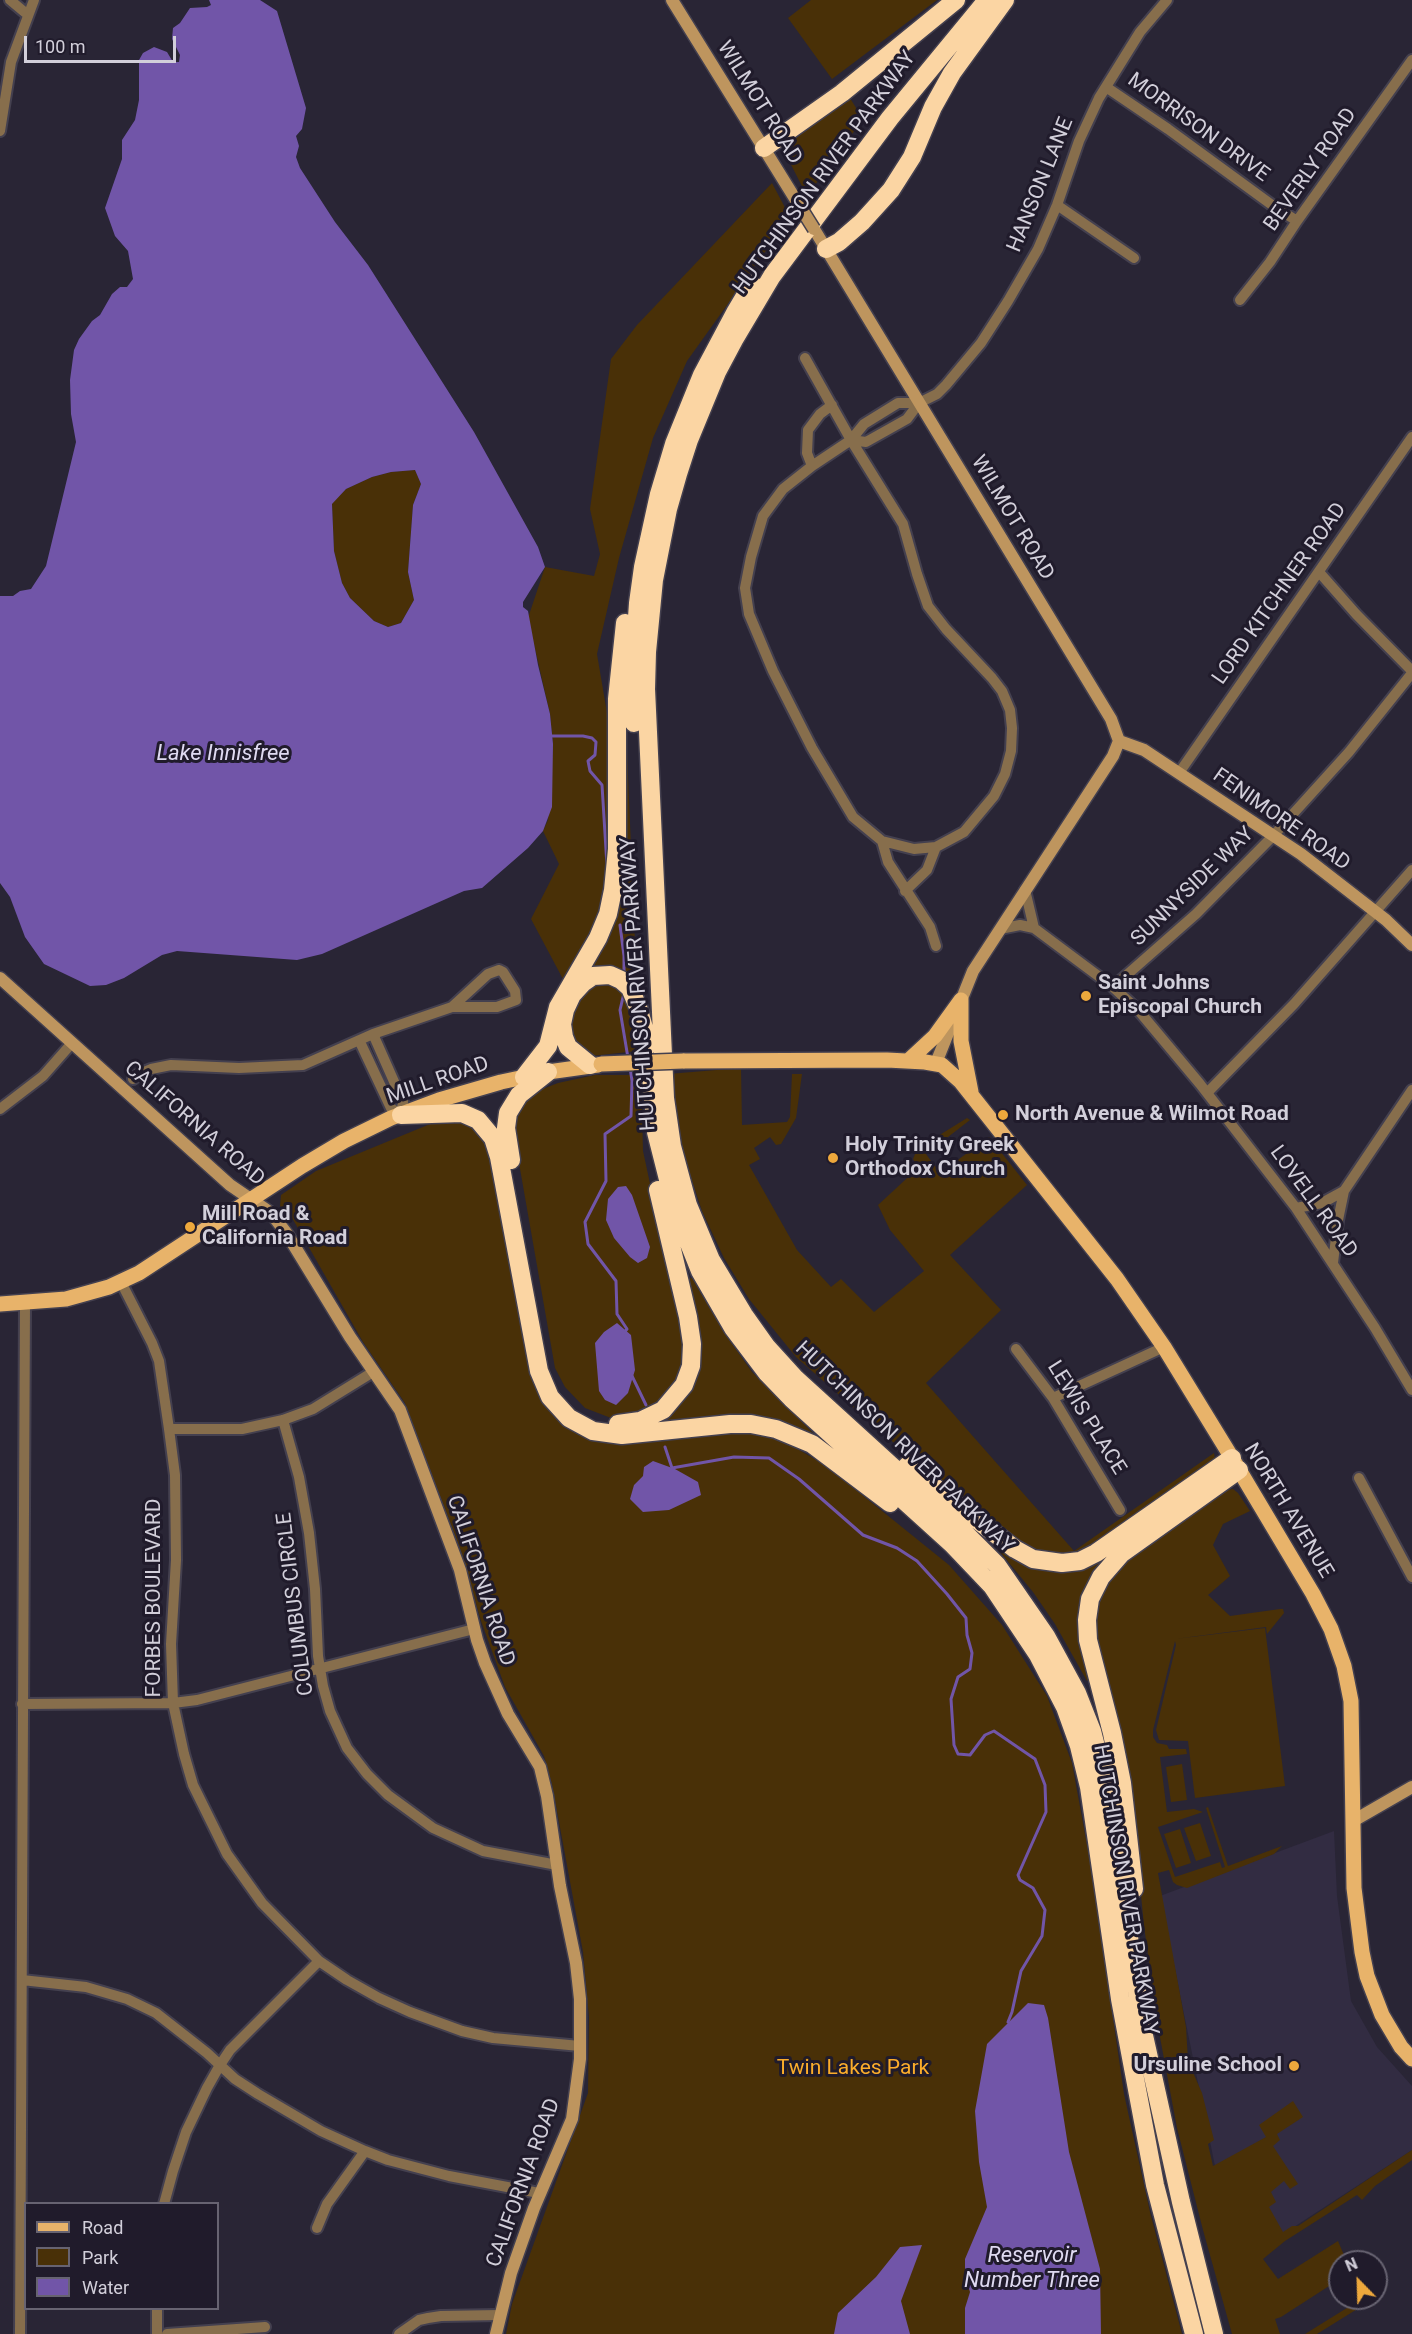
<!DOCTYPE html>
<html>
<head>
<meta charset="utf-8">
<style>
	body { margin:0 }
	#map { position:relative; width:1412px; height:2334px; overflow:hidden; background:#292535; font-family:Roboto,sans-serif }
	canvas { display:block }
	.legend { position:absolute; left:24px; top:2202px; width:195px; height:108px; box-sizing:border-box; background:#201b2b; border:2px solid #676371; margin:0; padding:8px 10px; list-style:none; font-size:18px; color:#d2cfda }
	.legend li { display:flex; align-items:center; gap:12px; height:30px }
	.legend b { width:30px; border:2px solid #676371 }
	.north { position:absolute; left:1328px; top:2250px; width:60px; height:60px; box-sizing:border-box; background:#201b2b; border:2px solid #676371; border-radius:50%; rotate:337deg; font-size:16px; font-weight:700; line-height:24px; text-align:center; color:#d2cfda }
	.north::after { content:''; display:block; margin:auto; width:21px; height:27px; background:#eda83c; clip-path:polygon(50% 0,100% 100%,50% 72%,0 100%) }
	.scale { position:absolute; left:24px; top:36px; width:152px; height:27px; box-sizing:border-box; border:3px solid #d2cfda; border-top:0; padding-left:8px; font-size:18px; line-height:21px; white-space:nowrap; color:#d2cfda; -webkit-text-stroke:4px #201b2b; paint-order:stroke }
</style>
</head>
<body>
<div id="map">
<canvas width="1412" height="2334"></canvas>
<ul class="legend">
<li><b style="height:8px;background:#e8b36a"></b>Road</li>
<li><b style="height:16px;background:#493007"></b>Park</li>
<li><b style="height:16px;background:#7155a8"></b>Water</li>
</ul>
<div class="north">N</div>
<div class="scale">100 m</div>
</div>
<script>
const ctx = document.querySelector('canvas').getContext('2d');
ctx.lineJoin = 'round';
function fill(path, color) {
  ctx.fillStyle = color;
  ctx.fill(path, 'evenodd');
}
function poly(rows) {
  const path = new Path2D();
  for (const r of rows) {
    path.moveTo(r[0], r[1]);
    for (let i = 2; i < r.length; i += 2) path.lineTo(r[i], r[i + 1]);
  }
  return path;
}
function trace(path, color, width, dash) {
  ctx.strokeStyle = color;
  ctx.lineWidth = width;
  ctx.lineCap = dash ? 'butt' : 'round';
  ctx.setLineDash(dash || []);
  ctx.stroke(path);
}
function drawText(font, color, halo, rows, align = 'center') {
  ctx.font = font + ' Roboto,sans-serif';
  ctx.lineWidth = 6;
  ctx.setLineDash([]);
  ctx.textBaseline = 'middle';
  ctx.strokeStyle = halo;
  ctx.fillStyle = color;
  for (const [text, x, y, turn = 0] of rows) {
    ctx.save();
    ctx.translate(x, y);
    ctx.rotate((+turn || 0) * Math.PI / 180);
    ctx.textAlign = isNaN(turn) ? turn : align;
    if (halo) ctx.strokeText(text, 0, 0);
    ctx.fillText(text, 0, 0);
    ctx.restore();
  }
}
fill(poly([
	[1334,1831,1337,1896,1351,2001,1377,2047,1412,2086,1412,2150,1231,2268,1216,2171,1160,1896]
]), '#322c42');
fill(poly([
	[811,0,937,0,832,79,788,18],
	[848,95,863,119,807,196,783,149],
	[772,183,790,217,687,361,653,438,619,558,597,654,608,719,610,888,599,920,564,981,531,919,559,864,543,831,548,820,553,744,550,714,528,618,545,567,594,576,600,554,590,509,611,359,637,325],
	[415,470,421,484,413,505,408,572,414,600,401,623,388,627,374,621,350,598,342,583,334,551,332,503,346,489,372,477,391,472],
	[622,750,627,751,637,992,620,971,582,979,610,927],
	[589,984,620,984,633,1011,638,1051,591,1056,573,1046,568,1015],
	[741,1068,742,1125,787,1122,790,1117,792,1074,802,1074,796,1118,781,1144,776,1145,770,1137,754,1148,760,1159,749,1165,797,1250,831,1287,841,1279,874,1312,924,1271,890,1230,878,1205,918,1168,913,1159,917,1149,967,1118,970,1120,926,1154,940,1173,989,1137,1027,1185,950,1255,1001,1310,926,1383,1074,1551,1214,1453,1215,1459,1212,1464,1079,1554,1040,1555,1014,1541,943,1486,796,1357,749,1299,724,1258,702,1211,683,1153,668,1074],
	[595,1075,641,1075,643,1151,682,1332,684,1357,678,1380,659,1404,638,1415,611,1418,585,1408,565,1387,555,1368,513,1129,514,1115,524,1100,535,1092,558,1083],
	[451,1119,474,1127,488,1142,518,1308,533,1378,547,1407,580,1435,619,1444,718,1433,760,1433,789,1444,825,1465,949,1565,1002,1625,1047,1696,1072,1763,1091,1867,1124,2094,1150,2212,1182,2334,506,2334,512,2304,588,2093,589,2017,583,1952,552,1784,544,1756,505,1687,481,1621,461,1551,405,1403,363,1342,291,1216,280,1206,281,1195,316,1171,435,1122],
	[692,1278,725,1334,752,1372,821,1441,797,1430,648,1427,682,1399,687,1279],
	[1233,1489,1238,1493,1250,1511,1223,1524,1213,1545,1230,1576,1208,1595,1230,1616,1280,1609,1283,1609,1284,1613,1267,1634,1266,1627,1175,1639,1265,1628,1285,1786,1195,1798,1188,1741,1159,1740,1156,1730,1176,1645,1175,1641,1153,1730,1153,1737,1157,1743,1167,1745,1169,1749,1186,1749,1187,1754,1160,1757,1167,1812,1194,1809,1203,1812,1158,1827,1175,1877,1220,1862,1222,1868,1225,1867,1206,1808,1208,1807,1228,1866,1282,1846,1274,1854,1187,1888,1177,1885,1173,1882,1169,1870,1158,1873,1186,2027,1188,2061,1202,2093,1214,2140,1208,2144,1213,2166,1266,2137,1259,2125,1293,2101,1303,2117,1277,2134,1280,2140,1273,2146,1298,2184,1290,2189,1284,2181,1271,2192,1276,2202,1269,2207,1283,2232,1292,2226,1298,2226,1412,2150,1412,2160,1375,2186,1362,2200,1357,2195,1285,2241,1263,2259,1278,2279,1338,2241,1347,2262,1340,2262,1340,2279,1281,2317,1275,2319,1280,2334,1232,2334,1203,2230,1177,2128,1159,2032,1144,1926,1135,1833,1095,1638,1095,1612,1102,1590,1119,1566,1227,1490],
	[1128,1538,1096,1573,1090,1679,1087,1681,1055,1624,1033,1592,991,1541,1052,1568],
	[1182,1764,1187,1800,1171,1802,1166,1767],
	[1200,1823,1211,1856,1196,1861,1184,1828],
	[1180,1829,1191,1863,1176,1868,1164,1834],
	[1363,2298,1375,2298,1317,2334,1305,2334]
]), '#493007');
fill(poly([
	[209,0,260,0,277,11,306,108,302,129,296,136,299,146,296,157,300,168,335,222,368,265,474,432,538,547,545,567,523,602,523,607,528,611,538,665,550,714,553,744,552,807,543,831,528,848,482,888,464,891,322,954,297,960,177,951,162,955,124,978,106,985,90,986,44,964,25,937,10,897,0,883,0,596,13,596,20,591,31,589,46,566,76,442,71,414,70,380,74,350,79,339,92,321,100,315,112,294,120,287,127,287,133,279,128,251,115,236,105,208,122,159,122,140,135,120,139,100,139,60,143,53,154,47,167,52,173,62,179,62,180,55,172,39,173,28,180,23,190,8,207,7,211,5],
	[415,470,421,484,413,505,408,572,414,600,401,623,388,627,374,621,350,598,342,583,334,551,332,504,346,489,372,477,391,472],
	[626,1186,632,1195,650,1247,647,1258,638,1263,630,1257,614,1238,606,1220,608,1199,618,1187],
	[617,1323,631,1335,635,1370,628,1393,616,1405,605,1400,599,1391,595,1343,604,1332],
	[653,1461,675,1469,698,1482,701,1495,669,1510,643,1512,630,1499,634,1485,643,1476,644,1467],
	[1028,2003,1044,2005,1048,2018,1069,2152,1100,2269,1101,2334,965,2334,965,2308,970,2292,965,2276,965,2259,987,2207,979,2162,975,2111,987,2044],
	[922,2245,901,2301,910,2334,834,2334,838,2313,876,2277,900,2247]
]), '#7155a8');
trace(poly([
	[552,736,583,736,592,738,596,742,595,755,588,761,590,771,602,785,607,866],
	[620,925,624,956,624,974],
	[624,993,620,1010,628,1058],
	[623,1334,627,1329,617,1314,616,1281,588,1244,585,1222,606,1181,605,1134,631,1116,632,1081,630,1067],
	[632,1376,646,1405],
	[665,1447,672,1468,734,1457,769,1458,799,1479,863,1535,897,1548,917,1561,947,1594,966,1618,967,1635,972,1653,970,1669,958,1677,951,1699,954,1745,958,1754,970,1755,985,1735,994,1731,1035,1759,1045,1785,1046,1812,1018,1875,1020,1880,1033,1888,1045,1910,1042,1936,1021,1971,1012,2012,1008,2022]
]), '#7155a8', 3);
const street = poly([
	[10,0,28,15],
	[1106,87,1168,129,1272,205,1297,221],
	[0,131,11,62,34,0],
	[1057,205,1134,258],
	[1240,300,1270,262,1297,221,1412,60],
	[805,358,851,440,903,524,917,574,928,606,946,629,992,678,1002,691,1010,710,1012,728,1011,751,1005,774,994,796,964,832,936,847,914,849,882,841,853,817,812,748,773,671,749,614,745,588,751,557,763,516,783,489,812,466,851,440,864,424,898,403,919,403],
	[851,440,866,442,907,419,919,403,937,394,946,385,981,343,1008,301,1038,249,1057,205,1079,141,1099,98,1140,32,1167,0],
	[812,466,807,453,808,430,820,414,832,405],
	[1319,572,1356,614,1412,671],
	[1179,773,1412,437],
	[882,841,888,862,930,927,936,946],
	[1025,890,1034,928],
	[905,891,927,870,936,847],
	[1000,929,1020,925,1034,928,1113,987,1139,1011,1200,1084,1296,1208,1375,1328,1412,1390],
	[499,970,503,972,515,991,516,1000,497,1007,452,1007,488,974,499,970],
	[1113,987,1196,914,1273,836,1349,752,1412,673],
	[360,1042,391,1108,401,1115,403,1102,373,1034],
	[133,1079,139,1074,151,1069,171,1065,239,1068,303,1065,373,1034,452,1007],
	[1207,1093,1294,1004,1412,870],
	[0,1109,43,1076,72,1043],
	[1296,1208,1322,1203,1344,1191],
	[1333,1263,1338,1220,1344,1191,1412,1090],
	[121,1282,152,1343,159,1361,169,1429,175,1475,176,1560,171,1644,173,1703,184,1754,193,1785,227,1854,262,1903,319,1961,347,1980,379,1998,410,2012,462,2031,493,2038,580,2046],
	[1016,1349,1053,1398,1120,1510],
	[1053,1398,1164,1347],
	[283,1420,299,1477,309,1533,315,1589,318,1656,323,1686,330,1711,347,1748,367,1774,388,1795,433,1828,483,1851,557,1865],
	[169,1429,242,1429,283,1420,313,1409,373,1372],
	[1359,1478,1412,1577],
	[22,1704,173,1703,197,1700,474,1629],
	[22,1980,86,1987,127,1999,156,2013,207,2053,235,2079,258,2094,321,2131,365,2151,388,2160,449,2176,539,2193],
	[164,2204,173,2171,186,2132,207,2088,220,2065,230,2050,319,1961],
	[317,2228,327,2204,365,2151],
	[20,2334,25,1304],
	[157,2334,157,2308],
	[167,2334,265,2327],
	[399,2334,419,2320,428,2318,441,2316,499,2315]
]);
const secondary = poly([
	[672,0,799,205],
	[814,229,1111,719,1119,741,1113,756,973,971,936,1063],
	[1119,741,1144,750,1301,854,1386,920,1412,945],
	[0,978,230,1185,271,1213,287,1234,350,1337,400,1410,460,1570,477,1640,485,1663,508,1714,540,1767,547,1796,560,1886,576,1963,580,1999,580,2059,572,2119,534,2208,511,2273,496,2334],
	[1353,1821,1412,1787]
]);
const primary = poly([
	[961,1000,961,1041,971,1092],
	[683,1061,887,1060,925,1062,942,1065,961,1082,1117,1279,1164,1347,1232,1458,1313,1594,1331,1629,1344,1666,1351,1701,1354,1888,1362,1952,1367,1976,1382,2015,1401,2047,1412,2059],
	[908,1061,935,1036,961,1000],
	[0,1304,66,1299,109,1287,139,1273,302,1166,344,1141,391,1118,439,1100,501,1082,548,1072,598,1065]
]);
const highway = poly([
	[987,0,890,118,772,276,734,340,717,372,689,440,678,474,668,509,654,580,647,652,646,689,665,1098,672,1146,688,1205,711,1260,744,1315,766,1346,796,1379,963,1531,997,1565,1046,1636,1077,1693,1092,1731,1107,1790,1143,2031,1181,2202,1214,2334],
	[764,148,842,93,956,0],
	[826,249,839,242,862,222,891,190,912,157,933,107,952,73,1005,0],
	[634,723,633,675,638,603,643,567,659,494,674,444,702,375,736,311,752,284],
	[590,1065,568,1047,564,1037,562,1024,565,1010,572,995,583,983,593,976,610,975,621,980,630,988,638,1007,649,1045],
	[524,1077,548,1046,558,1007,598,938,608,914,613,890,617,849,617,699,625,623],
	[651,1077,656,1132,676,1211,700,1271,733,1328,767,1373,792,1399,952,1544,992,1586,1038,1655,1065,1707,1079,1746,1089,1787,1120,1999,1155,2185,1194,2334],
	[401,1115,462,1113,478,1120,493,1138,499,1157,539,1371,550,1397,569,1418,593,1431,622,1435,730,1424,751,1424,776,1429,812,1444,890,1503],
	[511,1160,506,1128,508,1113,519,1095,548,1072],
	[618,1424,640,1421,663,1410,684,1385,691,1366,692,1344,688,1317,658,1190],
	[907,1466,1015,1549,1033,1559,1062,1563,1080,1561,1096,1553,1232,1458],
	[1134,1889,1122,1783,1112,1733,1088,1640,1087,1620,1090,1599,1101,1577,1121,1554,1239,1470]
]);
trace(street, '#44404f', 14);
trace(secondary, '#44404f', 15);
trace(primary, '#44404f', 18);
trace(highway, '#44404f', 21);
trace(street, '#876e4c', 10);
trace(secondary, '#be955e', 12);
trace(primary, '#e8b36a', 15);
trace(highway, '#fbd5a3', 18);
const secondaryBridge = poly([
	[799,205,814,229]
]);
const primaryBridge = poly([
	[601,1064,683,1061]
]);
trace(secondaryBridge, '#44404f', 15, []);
trace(primaryBridge, '#44404f', 18, []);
trace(secondaryBridge, '#be955e', 12);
trace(primaryBridge, '#e8b36a', 15);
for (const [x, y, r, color] of [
	[1086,996,6,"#eda83c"],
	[1003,1115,6,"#eda83c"],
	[833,1158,6,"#eda83c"],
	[190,1227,6,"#eda83c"],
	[1294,2066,6,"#eda83c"]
]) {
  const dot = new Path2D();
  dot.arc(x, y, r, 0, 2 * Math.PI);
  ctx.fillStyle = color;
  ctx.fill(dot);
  trace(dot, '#201b2b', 2);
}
drawText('21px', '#d2cfda', '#201b2b', [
	["WILMOT ROAD",759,103,58],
	["MORRISON DRIVE",1198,128,36],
	["BEVERLY ROAD",1311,170,-55],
	["HUTCHINSON RIVER PARKWAY",825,173,-54],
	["HANSON LANE",1041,185,-68],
	["WILMOT ROAD",1012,518,59],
	["LORD KITCHNER ROAD",1280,594,-55],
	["FENIMORE ROAD",1281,820,35],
	["SUNNYSIDE WAY",1193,887,-44],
	["HUTCHINSON RIVER PARKWAY",639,984,-94],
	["MILL ROAD",438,1081,-19],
	["CALIFORNIA ROAD",194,1124,41],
	["LOVELL ROAD",1313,1202,54],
	["LEWIS PLACE",1086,1418,58],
	["HUTCHINSON RIVER PARKWAY",904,1448,44],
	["NORTH AVENUE",1288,1511,59],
	["CALIFORNIA ROAD",480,1581,72],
	["FORBES BOULEVARD",155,1598,-90],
	["COLUMBUS CIRCLE",296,1604,-97],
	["HUTCHINSON RIVER PARKWAY",1125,1890,80],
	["CALIFORNIA ROAD",524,2183,-70]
]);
drawText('bold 21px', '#d2cfda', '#201b2b', [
	["Saint Johns",1098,984],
	["Episcopal Church",1098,1008],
	["North Avenue & Wilmot Road",1015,1115],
	["Holy Trinity Greek",845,1146],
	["Orthodox Church",845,1170],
	["Mill Road &",202,1215],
	["California Road",202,1239],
	["Ursuline School",1282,2066,"right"]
], 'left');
drawText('21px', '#fbad2b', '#201b2b', [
	["Twin Lakes Park",853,2069]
]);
drawText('italic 22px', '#dfdaf1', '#201b2b', [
	["Lake Innisfree",223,754],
	["Reservoir",1032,2256],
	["Number Three",1032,2281]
]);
</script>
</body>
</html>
